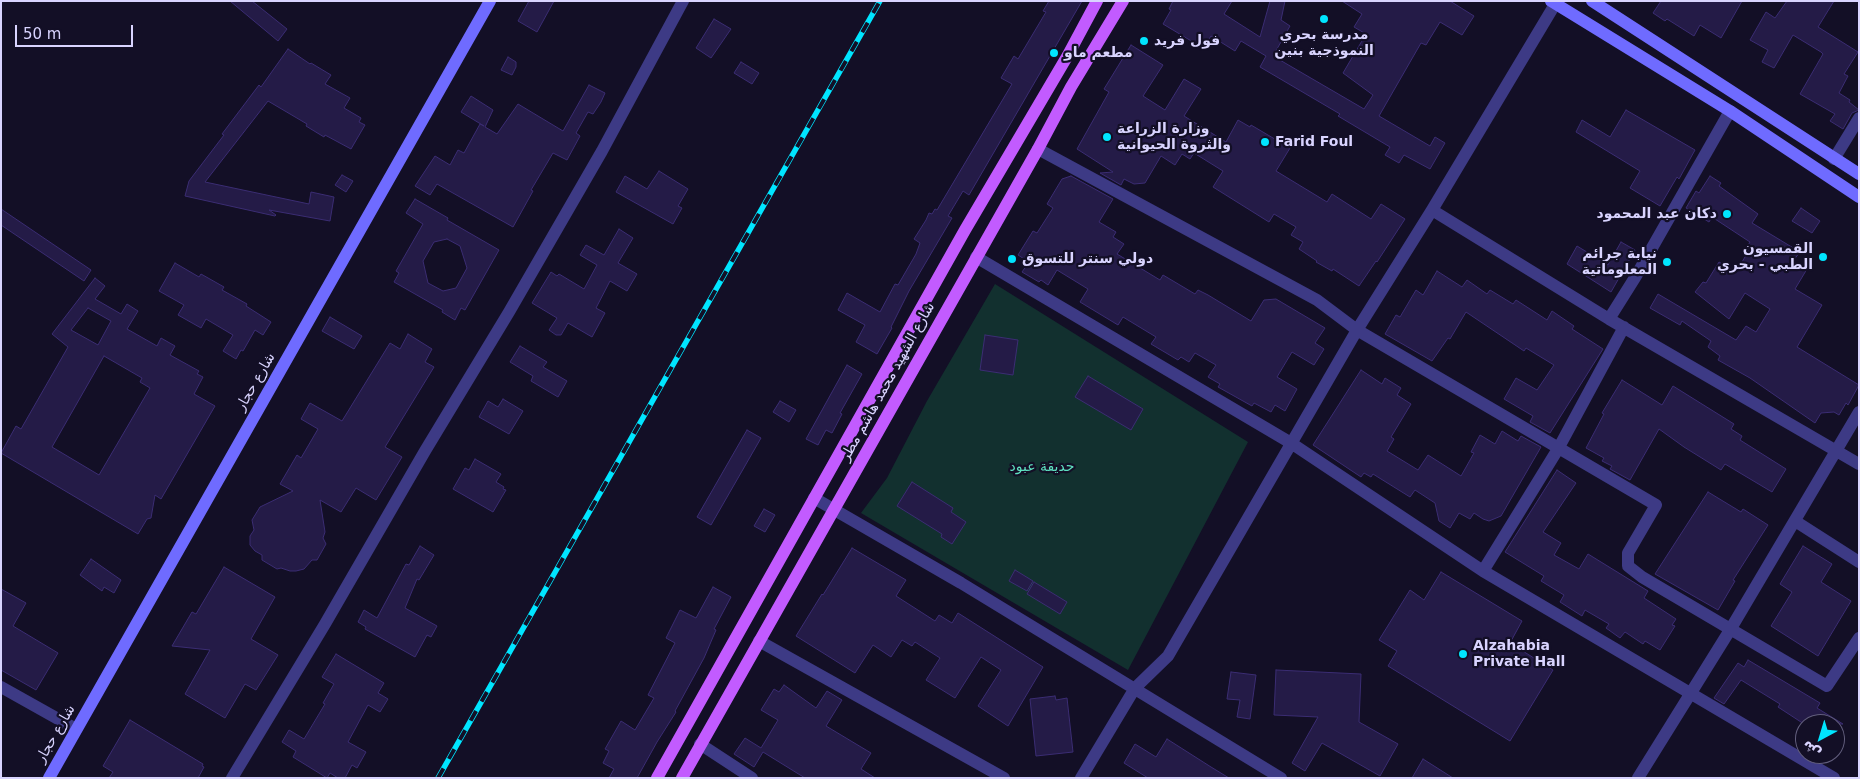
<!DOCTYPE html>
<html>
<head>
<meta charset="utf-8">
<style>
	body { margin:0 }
	#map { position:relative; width:1860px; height:779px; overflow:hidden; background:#130f26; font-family:"DejaVu Sans","Noto Naskh Arabic",sans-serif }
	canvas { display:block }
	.frame { position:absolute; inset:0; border:2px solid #d9d4ff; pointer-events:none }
	.north { position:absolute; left:1795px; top:714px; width:50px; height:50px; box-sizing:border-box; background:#130f26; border:1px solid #625e7d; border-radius:50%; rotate:219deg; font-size:14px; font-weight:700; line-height:20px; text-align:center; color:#d9d4ff }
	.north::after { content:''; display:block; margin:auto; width:18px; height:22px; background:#00e5ff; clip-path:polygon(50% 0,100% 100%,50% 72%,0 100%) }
	.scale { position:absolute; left:15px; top:25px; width:118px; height:22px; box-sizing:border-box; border:2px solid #d9d4ff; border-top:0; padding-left:6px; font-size:15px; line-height:18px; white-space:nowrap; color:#d9d4ff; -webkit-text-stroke:4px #130f26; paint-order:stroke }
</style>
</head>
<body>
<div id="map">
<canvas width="1860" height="779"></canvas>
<div class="frame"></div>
<div class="north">ش</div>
<div class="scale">50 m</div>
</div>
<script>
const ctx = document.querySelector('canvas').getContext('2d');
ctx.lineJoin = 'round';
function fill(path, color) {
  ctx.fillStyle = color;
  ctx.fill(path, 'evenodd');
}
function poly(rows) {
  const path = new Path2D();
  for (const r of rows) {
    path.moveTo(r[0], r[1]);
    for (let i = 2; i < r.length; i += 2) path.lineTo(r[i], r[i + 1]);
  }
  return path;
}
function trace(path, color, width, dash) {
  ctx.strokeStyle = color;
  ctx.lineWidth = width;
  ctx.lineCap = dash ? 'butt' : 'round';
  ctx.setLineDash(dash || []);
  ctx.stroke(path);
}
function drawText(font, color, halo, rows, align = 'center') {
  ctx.font = font + ' "DejaVu Sans","Noto Naskh Arabic",sans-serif';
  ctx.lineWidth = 4.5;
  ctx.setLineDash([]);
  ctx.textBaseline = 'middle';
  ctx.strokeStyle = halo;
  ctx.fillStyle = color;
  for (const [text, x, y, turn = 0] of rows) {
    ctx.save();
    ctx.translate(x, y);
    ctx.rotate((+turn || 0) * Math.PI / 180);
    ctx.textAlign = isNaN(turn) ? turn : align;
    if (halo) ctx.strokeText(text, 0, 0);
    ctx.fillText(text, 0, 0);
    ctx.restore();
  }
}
fill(poly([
	[995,284,1248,442,1128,670,861,513,887,478,927,401]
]), '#12302f');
const building = poly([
	[230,1,252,1,287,29,278,41,230,1],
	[529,1,554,1,537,32,518,21,529,1],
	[1049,1,1082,1,969,195,963,191,948,216,952,218,909,291,891,327,892,328,877,354,856,342,865,325,838,310,847,293,880,312,895,284,898,285,916,254,920,243,914,239,926,220,929,213,932,214,935,209,937,210,1012,84,1001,78,1014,56,1018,59,1046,12,1043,11,1049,1],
	[1173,1,1232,1,1224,14,1260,37,1270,1,1285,1,1281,20,1290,26,1273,56,1364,109,1373,95,1343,73,1366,34,1354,27,1362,14,1342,1,1450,1,1474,16,1462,35,1440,22,1426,45,1421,43,1379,116,1430,146,1435,137,1445,143,1430,169,1404,155,1399,163,1385,155,1390,147,1338,116,1340,114,1260,67,1266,56,1241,41,1235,51,1211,36,1203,48,1163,24,1171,10,1169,9,1173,1],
	[1661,1,1742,1,1721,38,1700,25,1694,36,1667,19,1665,21,1653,13,1661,1],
	[1787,1,1834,1,1818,27,1858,52,1844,74,1848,76,1839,93,1850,100,1849,102,1859,110,1852,113,1843,129,1830,121,1835,114,1800,94,1823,54,1821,52,1793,35,1774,68,1762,62,1768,50,1750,40,1766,12,1775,18,1787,1],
	[714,19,731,29,711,58,696,48,714,19],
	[1131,45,1163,65,1143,96,1165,110,1184,79,1201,89,1184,116,1226,142,1238,120,1250,127,1251,125,1290,148,1276,171,1327,202,1332,194,1371,219,1381,204,1405,219,1377,262,1376,261,1359,286,1333,269,1332,271,1316,262,1317,261,1299,249,1303,242,1291,235,1296,227,1274,214,1269,222,1213,187,1223,171,1194,153,1190,159,1182,154,1175,165,1161,156,1145,183,1134,184,1124,179,1121,185,1100,173,1113,172,1077,149,1109,92,1104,89,1131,45],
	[288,49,310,64,311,63,331,75,325,84,350,98,344,108,361,118,359,122,365,125,351,149,325,135,324,137,306,126,307,124,268,101,205,182,309,204,311,192,334,197,330,221,269,210,276,215,275,216,185,196,189,181,224,135,222,134,259,85,261,87,288,49],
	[508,57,516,62,516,67,512,75,501,70,508,57],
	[741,62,759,73,752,84,734,73,741,62],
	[589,85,605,93,601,102,593,114,588,112,576,133,580,136,567,160,553,153,531,190,533,191,513,227,437,184,430,195,415,186,435,156,450,165,458,150,464,153,480,124,484,126,461,112,471,96,493,110,485,127,497,134,518,104,563,131,589,85],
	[1626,110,1695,150,1679,179,1677,177,1660,206,1630,188,1640,171,1576,132,1582,120,1610,137,1626,110],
	[659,171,688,189,678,206,682,208,673,224,616,192,625,176,647,189,659,171],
	[342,175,353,181,346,192,335,185,342,175],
	[1071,176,1113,199,1099,222,1116,232,1113,237,1124,244,1117,254,1160,280,1163,275,1195,294,1198,290,1208,295,1251,321,1264,300,1276,299,1325,328,1315,343,1324,349,1314,365,1292,352,1277,377,1297,389,1285,411,1275,405,1271,412,1254,403,1252,406,1218,387,1220,384,1208,377,1216,365,1195,353,1189,362,1181,357,1178,360,1151,344,1156,337,1123,317,1118,325,1080,302,1088,289,1057,270,1048,285,1041,280,1039,282,1022,272,1029,262,1018,255,1033,231,1037,233,1053,208,1047,204,1062,179,1071,176],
	[1710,176,1721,183,1719,186,1758,214,1752,223,1800,252,1793,261,1807,269,1795,289,1822,305,1797,347,1859,385,1848,405,1846,403,1839,415,1834,412,1821,413,1815,423,1750,378,1718,360,1720,356,1708,347,1711,341,1682,321,1680,325,1650,308,1658,294,1736,340,1746,326,1756,332,1770,309,1745,293,1729,319,1695,292,1703,282,1706,283,1719,262,1736,272,1751,247,1748,245,1750,242,1712,217,1709,222,1686,208,1696,191,1699,193,1710,176],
	[415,199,448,218,447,220,499,250,465,310,461,308,455,320,442,312,443,310,394,282,399,273,396,271,423,224,406,213,415,199],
	[447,239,460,246,467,268,456,288,443,291,428,283,423,261,434,242,447,239],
	[1801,208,1820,221,1812,233,1792,221,1801,208],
	[1,209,91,270,84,281,1,225,1,209],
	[619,229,633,238,618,263,637,274,627,291,610,281,596,308,605,313,592,337,568,323,561,335,556,335,549,330,557,318,532,303,551,272,557,276,559,274,584,289,597,265,580,255,586,245,604,255,619,229],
	[1621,242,1635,250,1611,292,1567,264,1577,246,1608,265,1621,242],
	[175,263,199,277,201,274,224,287,222,290,247,304,246,306,271,322,263,335,255,330,243,351,241,350,236,359,223,351,233,335,206,319,201,328,178,315,184,305,159,291,175,263],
	[1437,271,1462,287,1467,280,1487,294,1490,290,1513,304,1516,300,1547,320,1552,311,1574,326,1572,329,1603,349,1550,433,1530,422,1533,416,1504,399,1516,378,1537,390,1554,365,1526,348,1524,351,1466,312,1450,339,1448,338,1432,361,1385,334,1396,315,1400,317,1416,290,1423,295,1437,271],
	[95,278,105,286,95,299,121,314,127,304,138,311,127,329,157,346,161,338,175,346,170,355,199,371,197,374,203,377,194,394,215,406,161,499,155,495,151,518,147,519,138,534,1,453,16,426,21,429,68,347,52,334,95,278],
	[88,308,111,321,98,345,71,330,88,308],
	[104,356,142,378,140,382,150,388,99,475,52,447,104,356],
	[330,317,362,336,354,349,322,331,330,317],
	[408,334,432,349,425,362,434,367,385,447,402,457,376,500,356,488,341,512,320,500,325,532,323,538,326,544,317,560,312,560,304,569,296,571,290,571,281,568,277,569,262,560,262,555,255,551,250,545,250,536,254,530,252,520,260,507,293,491,280,484,297,455,301,458,318,429,301,419,310,403,342,421,390,343,400,349,408,334],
	[985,335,1018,340,1013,375,980,370,985,335],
	[520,346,547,362,543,367,567,381,558,397,531,381,533,376,510,362,520,346],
	[847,365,862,374,840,413,842,414,832,433,826,430,818,445,806,439,847,365],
	[1361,370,1382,384,1385,378,1401,388,1397,395,1411,404,1391,437,1394,439,1387,451,1418,470,1428,455,1461,476,1474,453,1471,452,1480,435,1495,444,1502,431,1518,441,1521,436,1541,447,1501,516,1489,521,1483,519,1474,513,1470,519,1459,513,1450,528,1439,521,1435,503,1415,490,1410,497,1373,474,1371,477,1364,473,1361,477,1313,445,1361,370],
	[1088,376,1143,409,1131,430,1075,397,1088,376],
	[1622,380,1662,405,1673,386,1734,424,1731,429,1742,436,1740,440,1786,469,1772,492,1725,464,1721,470,1684,447,1659,429,1630,480,1610,469,1612,466,1602,461,1604,458,1586,448,1604,414,1602,413,1622,380],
	[503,399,523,411,509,434,479,417,488,401,498,407,503,399],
	[780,401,796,410,789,422,773,412,780,401],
	[747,430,761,438,711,525,697,517,747,430],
	[475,459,501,474,496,482,504,487,503,489,506,490,493,512,453,489,465,468,469,470,475,459],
	[1557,470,1576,483,1543,532,1561,543,1554,555,1579,569,1588,554,1648,591,1644,598,1676,619,1672,625,1675,626,1660,650,1645,641,1643,644,1625,632,1620,638,1606,628,1609,624,1585,610,1582,616,1560,602,1564,595,1541,581,1544,576,1505,552,1557,470],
	[912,482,953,508,951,512,966,522,952,544,941,537,942,534,897,506,912,482],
	[1708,492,1741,512,1743,509,1768,525,1733,580,1735,581,1718,610,1655,574,1708,492],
	[764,509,775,515,765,532,754,526,764,509],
	[420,546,434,555,419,580,417,579,405,608,437,626,431,637,427,635,415,657,365,629,366,627,358,622,364,610,377,618,406,564,409,565,420,546],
	[1803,546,1832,564,1821,582,1851,601,1818,656,1771,626,1792,592,1780,584,1803,546],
	[852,548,906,580,896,596,935,621,939,615,952,623,958,613,1043,667,1008,726,978,706,1001,670,981,657,955,698,926,680,940,658,915,642,912,646,902,640,891,657,873,645,855,673,796,636,822,594,823,595,852,548],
	[91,559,121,580,114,593,104,587,102,591,80,575,91,559],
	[224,567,275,597,251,639,278,655,256,690,245,684,225,718,185,694,210,650,172,646,192,612,196,614,224,567],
	[1015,570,1033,581,1027,591,1009,581,1015,570],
	[1441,572,1522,621,1510,643,1553,670,1510,741,1388,666,1397,651,1379,640,1410,590,1424,600,1441,572],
	[1034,582,1067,602,1060,614,1027,594,1034,582],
	[713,587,731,597,714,629,716,630,704,658,675,711,676,712,657,742,637,778,609,778,614,769,603,763,609,751,605,749,621,721,635,730,654,698,648,695,675,643,666,638,680,610,696,618,713,587],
	[1,589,26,603,13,626,58,653,36,690,1,670,1,589],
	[336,654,384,683,378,693,388,699,380,712,368,705,348,742,366,752,357,768,352,765,345,778,338,778,330,773,327,778,293,757,296,751,282,742,289,730,304,739,325,704,323,703,334,684,322,677,336,654],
	[1748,660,1820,703,1817,708,1843,724,1804,724,1778,707,1780,704,1741,680,1724,704,1714,698,1738,663,1744,667,1748,660],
	[1276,670,1361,674,1359,722,1398,744,1380,776,1322,743,1305,771,1292,763,1318,717,1274,715,1276,670],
	[1231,672,1256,675,1250,719,1237,717,1240,700,1227,699,1231,672],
	[784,685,816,708,827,691,842,700,826,726,871,753,861,769,875,778,805,778,763,752,754,767,734,754,745,738,761,748,778,720,761,710,774,689,779,692,784,685],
	[1055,696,1056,700,1067,698,1073,752,1036,756,1030,699,1055,696],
	[130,720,203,764,202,766,204,767,198,778,109,778,113,772,103,766,130,720],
	[1167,739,1211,767,1229,778,1148,778,1124,763,1135,744,1156,757,1167,739],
	[1423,759,1453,778,1412,778,1423,759]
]);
fill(building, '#241b47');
trace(building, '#3b2d73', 1);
trace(poly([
	[1038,149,1317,300,1357,330,1656,505,1628,553,1628,566,1642,577,1827,686,1859,638],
	[1834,159,1859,118],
	[1432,210,1609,319,1859,464],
	[976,257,1291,443,1483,571,1834,778],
	[1609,319,1636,276,1730,111],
	[814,498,961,583,1281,778],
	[1795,521,1859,562],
	[1483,571,1558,449,1624,327],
	[759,641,1004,778],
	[1,687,76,729],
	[700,744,752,778],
	[232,778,325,624,425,451,509,312,602,151,683,1],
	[1081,778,1135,688,1168,656,1357,330,1432,210,1557,1],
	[1638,778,1730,630,1859,412]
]), '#3d3a85', 12);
trace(poly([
	[1551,1,1730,111,1859,197],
	[1592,1,1859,174],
	[49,778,490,1]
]), '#6f6bff', 12);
trace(poly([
	[657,778,965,230,1068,55,1097,1],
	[682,778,1038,149,1071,87,1123,1]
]), '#c25bff', 12);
const rail = poly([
	[438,778,880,1]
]);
trace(rail, '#00e5ff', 5.5);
trace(rail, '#130f26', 4, [11]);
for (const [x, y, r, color] of [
	[1324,19,5,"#00e5ff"],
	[1144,41,5,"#00e5ff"],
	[1054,53,5,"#00e5ff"],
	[1107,137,5,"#00e5ff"],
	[1265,142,5,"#00e5ff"],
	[1727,214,5,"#00e5ff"],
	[1823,257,5,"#00e5ff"],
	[1012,259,5,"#00e5ff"],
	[1667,262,5,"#00e5ff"],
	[1463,654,5,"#00e5ff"]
]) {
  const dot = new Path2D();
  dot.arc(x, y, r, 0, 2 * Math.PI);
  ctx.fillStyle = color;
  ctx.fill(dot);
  trace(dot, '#130f26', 2);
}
drawText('bold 14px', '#d9d4ff', '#130f26', [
	["مدرسة بحري",1324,35,"center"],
	["النموذجية بنين",1324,51,"center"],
	["فول فريد",1154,41],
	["مطعم ماو",1064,53],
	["وزارة الزراعة",1117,129],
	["والثروة الحيوانية",1117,145],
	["Farid Foul",1275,142],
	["دكان عبد المحمود",1717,214,"right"],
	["القمسيون",1813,249,"right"],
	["الطبي - بحري",1813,265,"right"],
	["نيابة جرائم",1657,254,"right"],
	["المعلوماتية",1657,270,"right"],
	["دولي سنتر للتسوق",1022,259],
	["Alzahabia",1473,646],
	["Private Hall",1473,662]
], 'left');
drawText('14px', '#d9d4ff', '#130f26', [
	["شارع حجار",256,382,-60],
	["شارع الشهيد محمد هاشم مطر",888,382,-61],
	["شارع حجار",56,734,-60]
]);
drawText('14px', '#5fe0c0', '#130f26', [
	["حديقة عبود",1042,467]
]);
</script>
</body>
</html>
